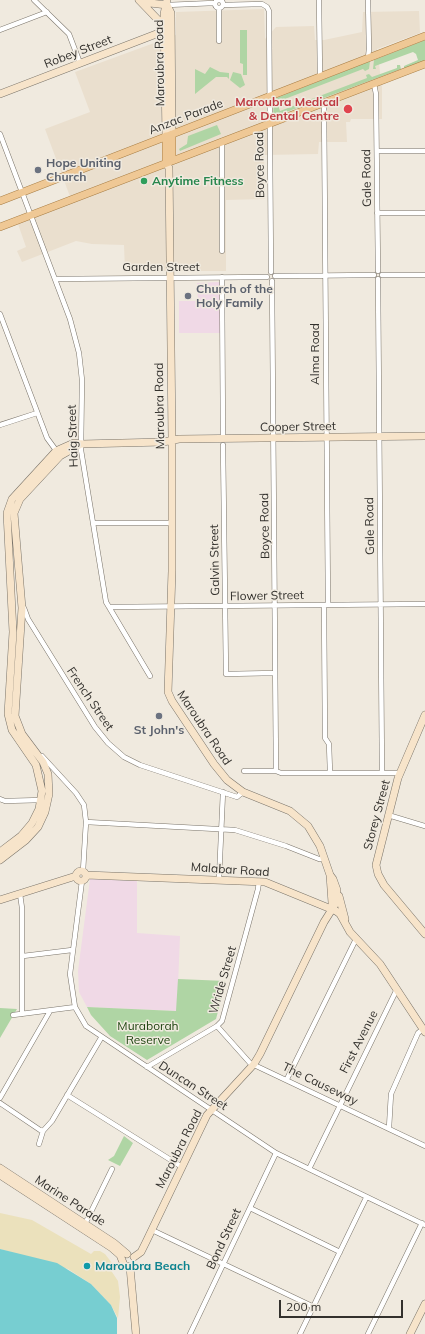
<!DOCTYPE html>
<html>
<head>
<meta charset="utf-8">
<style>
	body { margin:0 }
	#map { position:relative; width:425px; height:1334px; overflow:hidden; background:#f0eadf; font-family:Mulish,sans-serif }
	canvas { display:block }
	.scale { position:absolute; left:279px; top:1300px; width:124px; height:18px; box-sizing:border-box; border:2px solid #33312d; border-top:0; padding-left:5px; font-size:12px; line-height:14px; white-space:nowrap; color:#33312d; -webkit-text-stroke:3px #f0eadf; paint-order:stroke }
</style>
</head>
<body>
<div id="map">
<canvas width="425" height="1334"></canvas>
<div class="scale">200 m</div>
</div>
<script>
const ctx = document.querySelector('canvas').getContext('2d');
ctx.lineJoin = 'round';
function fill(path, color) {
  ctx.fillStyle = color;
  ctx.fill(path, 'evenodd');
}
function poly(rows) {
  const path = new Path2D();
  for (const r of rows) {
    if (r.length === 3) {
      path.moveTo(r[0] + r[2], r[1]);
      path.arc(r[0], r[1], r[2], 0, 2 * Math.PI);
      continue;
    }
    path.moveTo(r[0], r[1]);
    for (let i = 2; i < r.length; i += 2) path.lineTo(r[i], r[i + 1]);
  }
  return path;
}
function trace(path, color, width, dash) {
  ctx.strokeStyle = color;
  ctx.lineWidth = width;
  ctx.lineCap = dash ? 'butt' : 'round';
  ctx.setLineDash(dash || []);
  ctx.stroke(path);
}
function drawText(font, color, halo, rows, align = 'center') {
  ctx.font = font + ' Mulish,sans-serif';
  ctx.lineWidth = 3;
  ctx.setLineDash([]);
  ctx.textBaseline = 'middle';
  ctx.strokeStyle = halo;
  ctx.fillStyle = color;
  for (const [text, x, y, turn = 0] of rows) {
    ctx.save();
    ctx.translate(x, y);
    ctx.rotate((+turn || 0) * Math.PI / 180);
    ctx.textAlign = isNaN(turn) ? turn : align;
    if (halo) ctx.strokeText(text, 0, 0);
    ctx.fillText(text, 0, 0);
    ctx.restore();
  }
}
fill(poly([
	[264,9,265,39,276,27,314,26,315,40,324,40,362,32,363,12,419,11,420,33,377,49,382,87,382,119,351,119,350,122,346,122,347,142,319,142,318,154,264,155,265,199,226,200,226,271,125,271,124,245,92,244,76,241,22,262,17,251,26,247,18,224,72,202,45,129,90,112,75,72,176,35,176,12]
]), '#eadfce');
fill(poly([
	[220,282,221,333,179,333,179,301,198,301,197,283],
	[90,879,137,881,137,933,180,936,177,1011,87,1007,79,992,78,971]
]), '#f0d9e6');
fill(poly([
	[240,30,247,30,247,75,243,75,243,64,240,63],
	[425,40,425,61,404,69,404,66,418,60,416,54,413,52,375,66,376,69,373,69,374,60],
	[370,61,369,69,365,71,363,69,277,102,280,111,367,78,366,75,369,74,372,77,397,68,397,65,400,65,401,69,273,117,274,99],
	[210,67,220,72,229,73,229,79,227,77,216,77,195,94,195,69,205,74],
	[233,72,241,74,245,85,240,88,230,80],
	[217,125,221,134,180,151,179,149,187,144,188,136],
	[178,979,226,981,216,1019,147,1060,110,1036,91,1015,87,1007,176,1011],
	[0,1008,17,1009,0,1038],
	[124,1136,133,1143,120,1166,108,1160,114,1156]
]), '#afd5a4');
fill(poly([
	[0,1213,32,1220,91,1254,94,1251,100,1251,105,1254,112,1263,110,1269,118,1281,120,1297,118,1318,111,1305,91,1284,68,1269,0,1249]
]), '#ebe1bc');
fill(poly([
	[0,1249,57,1263,91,1284,111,1305,117,1318,117,1334,0,1334]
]), '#77ced1');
const street = poly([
	[219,4,4],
	[34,0,69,34,80,63],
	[319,0,320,76],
	[167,5,214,3],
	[223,5,262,4,267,7,269,11,271,272],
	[0,30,47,12],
	[219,41,219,8],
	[368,58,369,49,368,0],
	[374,84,376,94,378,271],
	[324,103,328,605],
	[0,134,70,319,79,353,82,380,81,450,106,602,150,676],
	[222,141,222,251],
	[377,151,425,151],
	[377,213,425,213],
	[382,275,425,275],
	[275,276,374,275],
	[222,277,223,439],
	[55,279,267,277],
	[378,279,382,772],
	[272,281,276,771],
	[0,314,47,438,58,453],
	[0,425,37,413],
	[223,445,226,674,275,673],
	[93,523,172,523],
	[324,605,325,738,329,744,330,772],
	[109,607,425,604],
	[24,608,28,619,95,727,108,743,124,757,140,765,237,797,243,792],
	[42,756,76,793,84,805,86,822,83,871],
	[244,771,276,771,281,773,400,773],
	[0,799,5,801,42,800],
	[388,815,425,826],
	[86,822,235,830,286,846,319,859,325,859],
	[219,879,223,792],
	[82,881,70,974,75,1007,86,1026,276,1153,425,1225],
	[20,894,22,908,22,1014],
	[23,956,72,950],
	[13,1015,75,1007],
	[217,1026,250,1063,425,1146],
	[147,1067,217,1026,222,1021,258,889,259,881],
	[287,1079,356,939],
	[67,1095,182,1167],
	[0,1098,50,1011],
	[0,1103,40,1130,43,1131],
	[389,1128,391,1094,418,1033,423,1029],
	[39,1144,43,1131,52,1121,101,1038],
	[309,1169,397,989],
	[250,1208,340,1252],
	[85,1224,112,1169],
	[152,1230,314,1307],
	[190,1334,276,1153],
	[300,1334,366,1198],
	[368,1334,422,1223]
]);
const secondary = poly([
	[139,0,164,26],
	[146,0,150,3,167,5],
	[167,5,171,13,172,134],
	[0,94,164,31],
	[166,136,164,14,167,0],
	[425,715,398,778,376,865,378,874,384,885,425,934],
	[0,852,21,836,32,823,39,809,42,791,36,765,12,730,8,714,13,632,7,513,12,499,56,451,74,443,81,444,163,442,179,439,425,436],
	[0,860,26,840,38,827,45,812,49,794,48,774,43,762,22,734,15,716,22,608,14,513,20,499,60,456,81,444],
	[81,876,5],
	[86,875,265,882,336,911,340,914,350,932,380,964,425,1032],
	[330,875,332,903],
	[339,896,345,919],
	[0,900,76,876],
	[0,1168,114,1243,127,1254],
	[0,1175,112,1248,120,1255,124,1265,130,1267],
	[134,1257,141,1252,146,1242,207,1115,254,1064,260,1054,324,922,336,903,337,890,333,879,330,875,320,846,308,826,290,811,243,792,227,780,214,764,172,701,168,692,172,571,172,439,169,168,166,163],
	[130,1267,136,1334],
	[410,1334,425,1304]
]);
const primary = poly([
	[172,134,172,161],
	[166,136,166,163],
	[0,201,425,36],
	[0,227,425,64]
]);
trace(street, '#7a746a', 5.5);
trace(secondary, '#7a746a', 8);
trace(primary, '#a67c43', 8);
trace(street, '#fff', 4.5);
trace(secondary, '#f7e4ca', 7);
trace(primary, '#efc895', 7);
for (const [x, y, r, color] of [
	[348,109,5,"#e0444e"],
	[38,170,4,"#6b7280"],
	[144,181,4,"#2e9e5b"],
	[188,296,4,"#6b7280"],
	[159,716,4,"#6b7280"],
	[87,1266,4,"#0f9aa8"]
]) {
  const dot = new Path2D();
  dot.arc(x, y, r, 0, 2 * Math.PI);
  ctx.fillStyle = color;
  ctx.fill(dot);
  trace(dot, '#f0eadf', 1.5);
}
drawText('12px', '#33312d', '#f0eadf', [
	["Robey Street",78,52,-21],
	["Maroubra Road",160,63,-91],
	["Anzac Parade",186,117,-21],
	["Boyce Road",260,165,-91],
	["Gale Road",367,178,-91],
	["Garden Street",161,267],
	["Alma Road",315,354,-90],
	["Maroubra Road",160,406,-91],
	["Cooper Street",298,427,-1],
	["Haig Street",73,436,-92],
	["Boyce Road",265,526,-91],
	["Gale Road",370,526,-91],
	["Galvin Street",215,560,-91],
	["Flower Street",267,596,-1],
	["French Street",90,699,56],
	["Maroubra Road",204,728,56],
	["Storey Street",377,815,-75],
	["Malabar Road",230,870,4],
	["Wride Street",223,980,-74],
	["First Avenue",359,1042,-63],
	["The Causeway",320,1084,26],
	["Duncan Street",193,1086,33],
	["Maroubra Road",179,1149,-63],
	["Marine Parade",70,1201,33],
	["Bond Street",224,1239,-65]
]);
drawText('bold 12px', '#be3a42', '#f0eadf', [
	["Maroubra Medical",339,102],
	["& Dental Centre",339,116]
], 'right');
drawText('bold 12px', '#5b616d', '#f0eadf', [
	["Hope Uniting",46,163],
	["Church",46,177],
	["Church of the",196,289],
	["Holy Family",196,303],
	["St John's",159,730,"center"]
], 'left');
drawText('bold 12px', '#27864d', '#f0eadf', [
	["Anytime Fitness",152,181]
], 'left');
drawText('12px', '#1e4410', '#f0eadf', [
	["Muraborah",148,1026],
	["Reserve",148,1040]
]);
drawText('bold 12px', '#0d838f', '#f0eadf', [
	["Maroubra Beach",95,1266]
], 'left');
</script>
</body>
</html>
